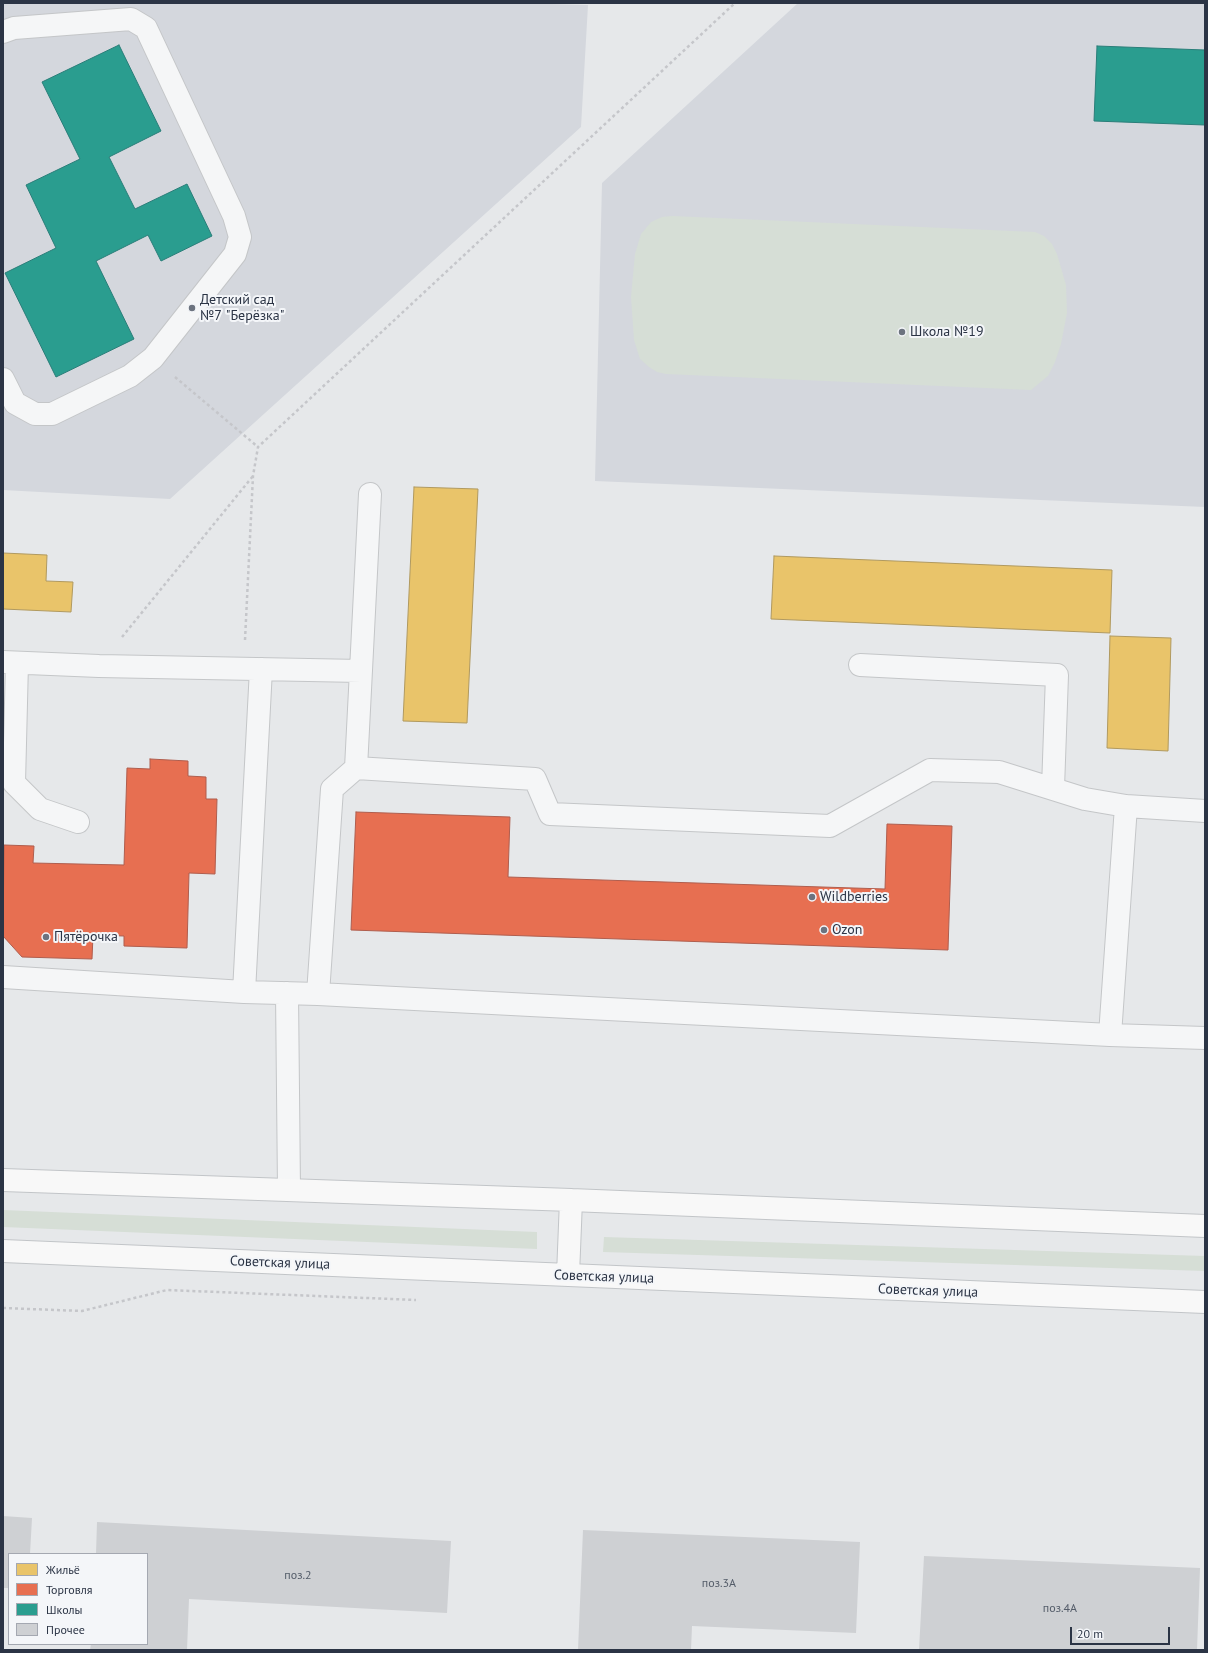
<!DOCTYPE html>
<html>
<head>
<meta charset="utf-8">
<style>
	body { margin:0 }
	#map { position:relative; width:1208px; height:1653px; overflow:hidden; background:#e6e8ea; font-family:"PT Sans",sans-serif }
	canvas { display:block }
	.frame { position:absolute; inset:0; border:4px solid #2b3445; pointer-events:none }
	.legend { position:absolute; left:8px; top:1553px; width:140px; height:92px; box-sizing:border-box; background:#f4f6f9; border:1px solid #a4a8b1; margin:0; padding:5px 7px; list-style:none; font-size:12px; color:#2b3445 }
	.legend li { display:flex; align-items:center; gap:8px; height:20px }
	.legend b { width:20px; border:1px solid #a4a8b1 }
	.scale { position:absolute; left:1070px; top:1627px; width:100px; height:18px; box-sizing:border-box; border:2px solid #2b3445; border-top:0; padding-left:5px; font-size:12px; line-height:14px; white-space:nowrap; color:#2b3445; -webkit-text-stroke:3px #f4f6f9; paint-order:stroke }
</style>
</head>
<body>
<div id="map">
<canvas width="1208" height="1653"></canvas>
<div class="frame"></div>
<ul class="legend">
<li><b style="height:11px;background:#e9c46a"></b>Жильё</li>
<li><b style="height:11px;background:#e76f51"></b>Торговля</li>
<li><b style="height:11px;background:#2a9d8f"></b>Школы</li>
<li><b style="height:11px;background:#ced0d3"></b>Прочее</li>
</ul>
<div class="scale">20 m</div>
</div>
<script>
const ctx = document.querySelector('canvas').getContext('2d');
ctx.lineJoin = 'round';
function fill(path, color) {
  ctx.fillStyle = color;
  ctx.fill(path, 'evenodd');
}
function poly(rows) {
  const path = new Path2D();
  for (const r of rows) {
    path.moveTo(r[0], r[1]);
    for (let i = 2; i < r.length; i += 2) path.lineTo(r[i], r[i + 1]);
  }
  return path;
}
function trace(path, color, width, dash) {
  ctx.strokeStyle = color;
  ctx.lineWidth = width;
  ctx.lineCap = dash ? 'butt' : 'round';
  ctx.setLineDash(dash || []);
  ctx.stroke(path);
}
function drawText(font, color, halo, rows, align = 'center') {
  ctx.font = font + ' "PT Sans",sans-serif';
  ctx.lineWidth = 4;
  ctx.setLineDash([]);
  ctx.textBaseline = 'middle';
  ctx.strokeStyle = halo;
  ctx.fillStyle = color;
  for (const [text, x, y, turn = 0] of rows) {
    ctx.save();
    ctx.translate(x, y);
    ctx.rotate((+turn || 0) * Math.PI / 180);
    ctx.textAlign = isNaN(turn) ? turn : align;
    if (halo) ctx.strokeText(text, 0, 0);
    ctx.fillText(text, 0, 0);
    ctx.restore();
  }
}
fill(poly([
	[3,3,517,3,588,5,581,127,170,499,3,490],
	[798,3,1205,3,1205,507,595,481,602,183]
]), '#d4d7dd');
fill(poly([
	[672,216,1035,232,1044,236,1052,244,1057,254,1066,285,1067,313,1061,344,1055,362,1048,376,1031,390,666,374,657,372,649,367,640,359,634,340,631,297,635,254,641,234,651,222,662,217],
	[3,1210,537,1232,537,1249,3,1227],
	[604,1237,1205,1256,1205,1271,603,1252]
]), '#d6ded6');
const homes = poly([
	[414,487,478,489,467,723,403,721,414,487],
	[3,553,47,555,46,581,73,582,71,612,3,609,3,553],
	[774,556,1112,570,1110,633,771,619,774,556],
	[1110,636,1171,638,1168,751,1107,748,1110,636]
]);
fill(homes, '#e9c46a');
trace(homes, '#b0995f', 1);
const shops = poly([
	[150,759,188,761,188,776,206,777,206,799,217,799,215,874,189,873,187,948,124,946,124,936,93,935,92,959,22,957,3,936,4,845,34,846,33,863,124,865,127,768,150,769,150,759],
	[356,812,510,817,508,877,885,889,887,824,952,826,948,950,351,930,356,812]
]);
fill(shops, '#e76f51');
trace(shops, '#af5d4d', 1);
const schools = poly([
	[119,45,161,131,109,157,135,209,187,184,212,236,161,261,148,235,96,261,134,339,56,377,5,273,56,248,26,185,80,159,42,82,119,45],
	[1097,46,1205,50,1205,125,1094,121,1097,46]
]);
fill(schools, '#2a9d8f');
trace(schools, '#2a7e79', 1);
fill(poly([
	[3,1516,32,1518,30,1554,9,1554,9,1588,3,1588],
	[97,1522,451,1541,447,1613,189,1599,187,1650,90,1650,91,1644,147,1644,147,1554,96,1554],
	[583,1530,860,1542,856,1633,692,1626,691,1650,578,1650],
	[924,1556,1200,1568,1197,1650,919,1650]
]), '#ced0d3');
const minor = poly([
	[3,32,14,28,131,19,146,28,234,216,240,237,235,254,153,358,130,376,52,414,35,414,15,403,3,379],
	[3,662,99,666,361,671],
	[17,663,14,783,40,809,78,822],
	[860,665,1057,675,1053,788],
	[356,768,535,779,550,814,830,826,930,770,999,772,1085,799,1126,806,1205,811],
	[3,977,244,992,318,994,1110,1035,1205,1038],
	[244,992,261,669],
	[287,993,289,1190],
	[318,994,332,789,356,768,370,494],
	[1110,1035,1126,806]
]);
const major = poly([
	[3,1180,571,1200,1205,1226],
	[3,1251,1205,1302],
	[568,1275,571,1200]
]);
trace(minor, '#c4c6c8', 24);
trace(major, '#c2c5c8', 24);
trace(poly([
	[175,377,258,447],
	[122,637,253,476],
	[245,640,253,476,258,447,735,3],
	[3,1308,82,1311,167,1290,416,1300]
]), '#c5c6ca', 2.5, [3, 3]);
trace(minor, '#f5f6f7', 22);
trace(major, '#f8f8f8', 22);
for (const [x, y, r, color] of [
	[192,308,4,"#6c737f"],
	[902,332,4,"#6c737f"],
	[812,897,4,"#6c737f"],
	[824,930,4,"#6c737f"],
	[46,937,4,"#6c737f"]
]) {
  const dot = new Path2D();
  dot.arc(x, y, r, 0, 2 * Math.PI);
  ctx.fillStyle = color;
  ctx.fill(dot);
  trace(dot, '#f4f6f9', 1.5);
}
drawText('12px', '#545c69', null, [
	["поз.2",298,1576],
	["поз.3А",719,1584],
	["поз.4А",1060,1609]
]);
drawText('14px', '#2b3445', '#f4f6f9', [
	["Детский сад",200,300],
	["№7 \"Берёзка\"",200,316],
	["Школа №19",910,332],
	["Wildberries",820,897],
	["Ozon",832,930],
	["Пятёрочка",54,937]
], 'left');
drawText('14px', '#2b3445', '#f4f6f9', [
	["Советская улица",280,1263,2],
	["Советская улица",604,1277,2],
	["Советская улица",928,1291,2]
]);
</script>
</body>
</html>
